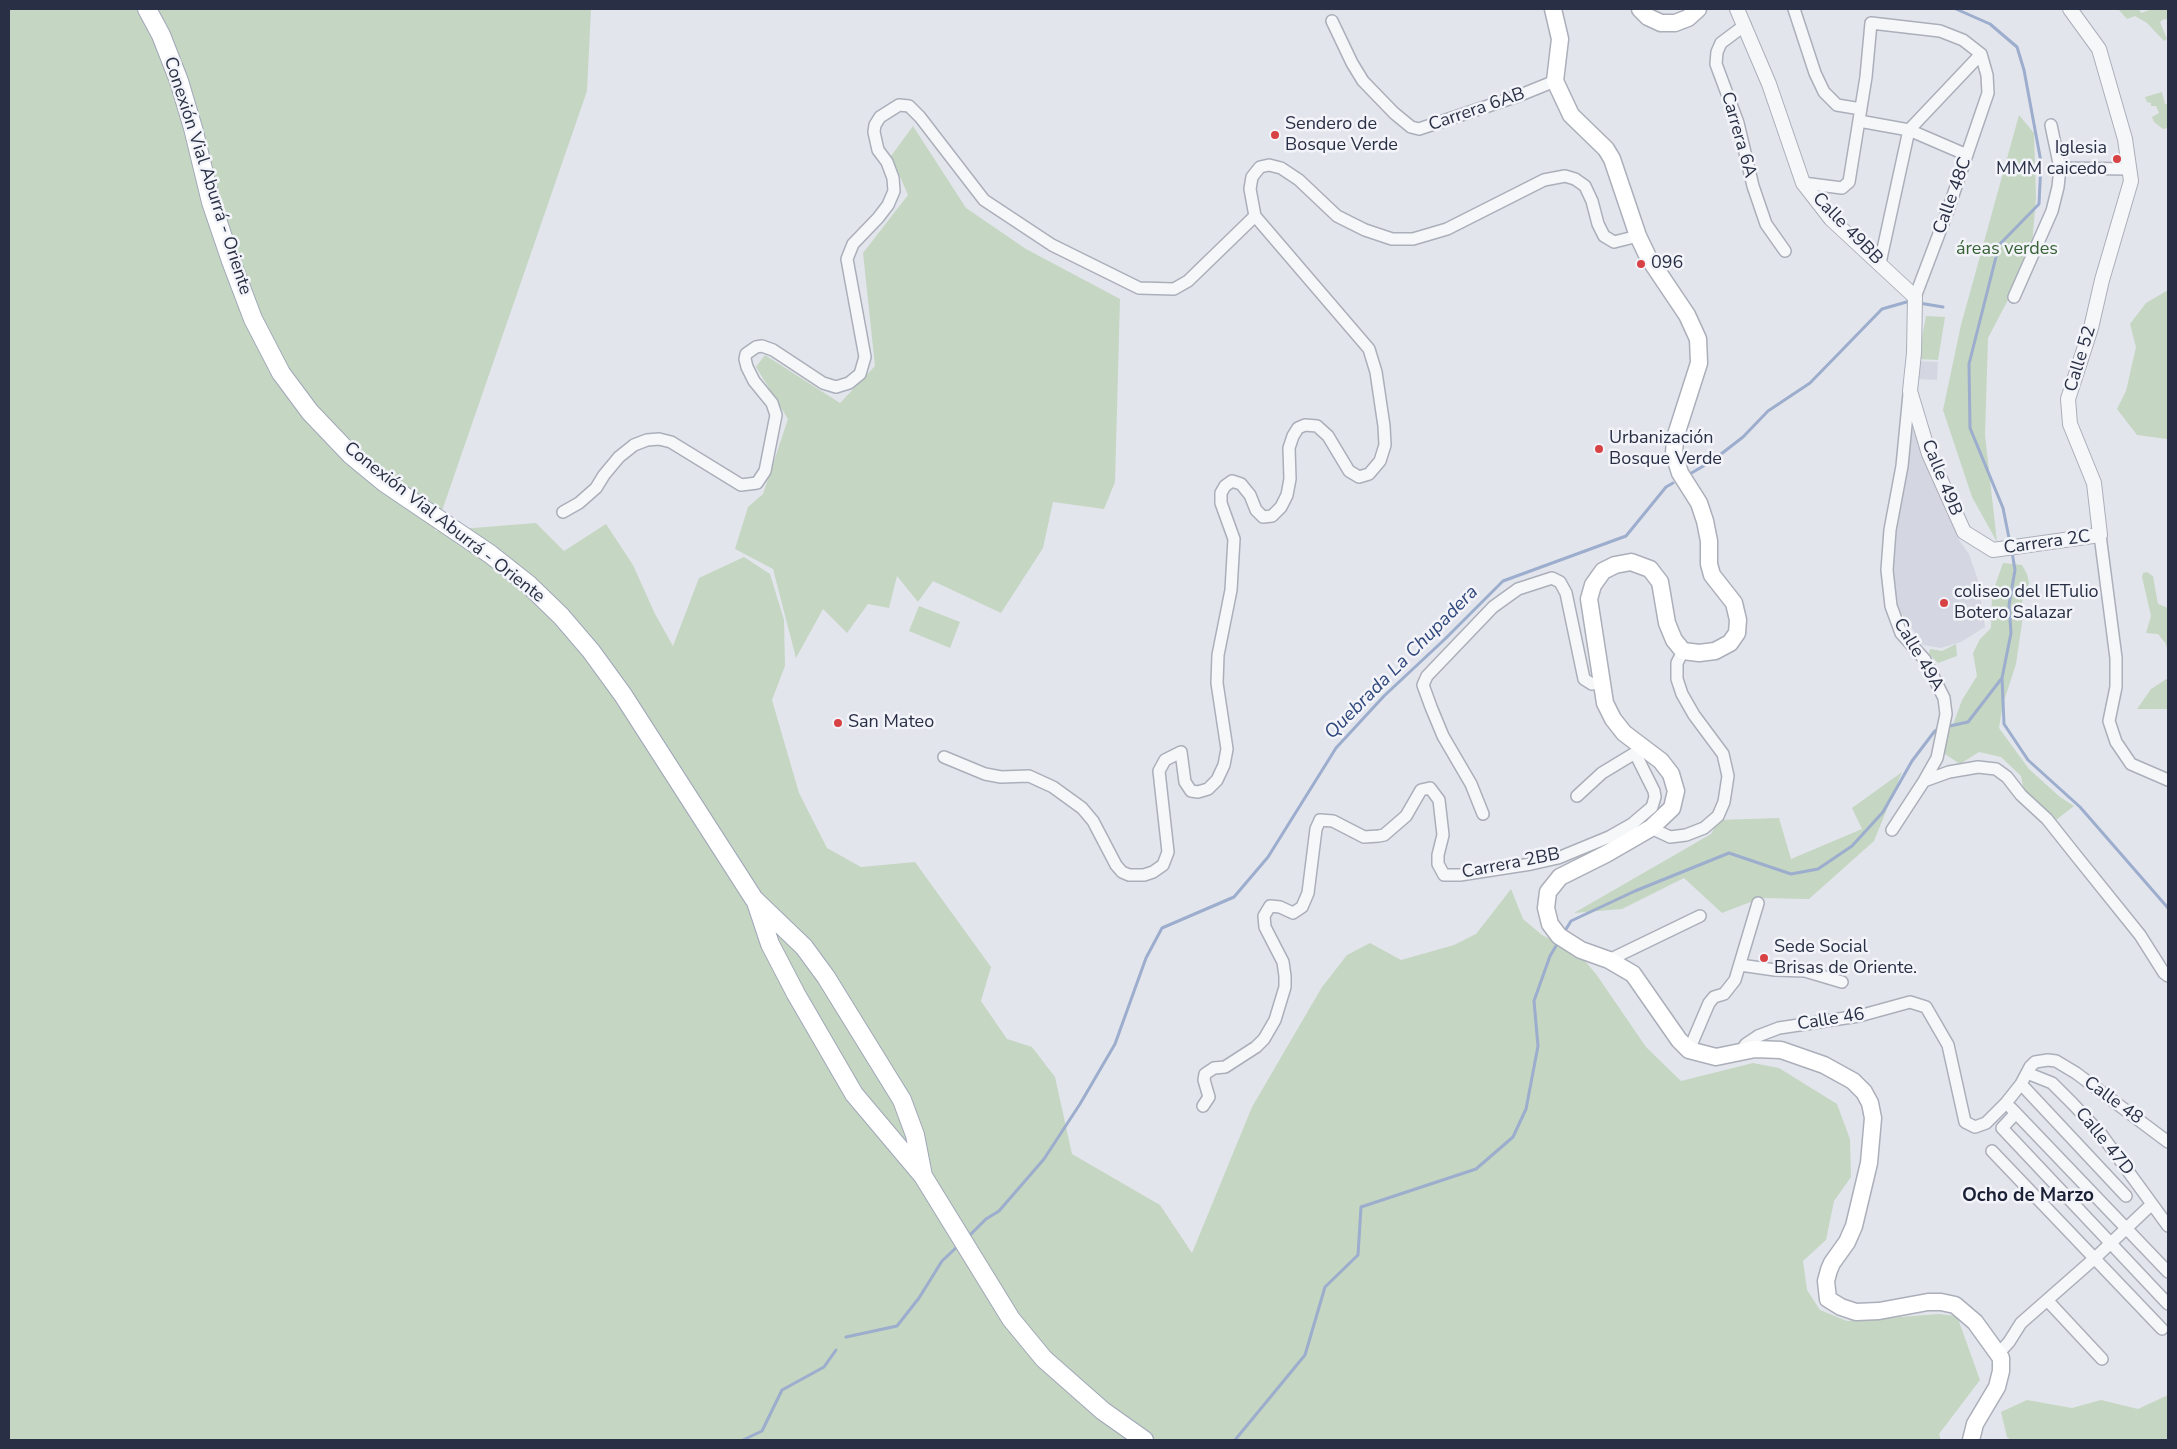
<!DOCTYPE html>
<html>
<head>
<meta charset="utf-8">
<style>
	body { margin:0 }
	#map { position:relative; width:2177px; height:1449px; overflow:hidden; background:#e3e5ec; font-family:"Nunito Sans",sans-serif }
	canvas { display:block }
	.frame { position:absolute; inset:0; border:10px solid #293045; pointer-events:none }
</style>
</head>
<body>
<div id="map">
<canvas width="2177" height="1449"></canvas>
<div class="frame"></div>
</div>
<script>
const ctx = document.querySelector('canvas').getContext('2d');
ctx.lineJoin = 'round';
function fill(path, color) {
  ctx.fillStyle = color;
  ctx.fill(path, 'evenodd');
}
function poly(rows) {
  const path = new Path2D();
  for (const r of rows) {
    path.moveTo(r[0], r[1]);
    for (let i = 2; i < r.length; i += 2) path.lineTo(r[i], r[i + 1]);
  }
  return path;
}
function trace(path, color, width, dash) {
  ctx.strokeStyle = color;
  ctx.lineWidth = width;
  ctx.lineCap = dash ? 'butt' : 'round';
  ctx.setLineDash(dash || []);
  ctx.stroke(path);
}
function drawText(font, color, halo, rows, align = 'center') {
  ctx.font = font + ' "Nunito Sans",sans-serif';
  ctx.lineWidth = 5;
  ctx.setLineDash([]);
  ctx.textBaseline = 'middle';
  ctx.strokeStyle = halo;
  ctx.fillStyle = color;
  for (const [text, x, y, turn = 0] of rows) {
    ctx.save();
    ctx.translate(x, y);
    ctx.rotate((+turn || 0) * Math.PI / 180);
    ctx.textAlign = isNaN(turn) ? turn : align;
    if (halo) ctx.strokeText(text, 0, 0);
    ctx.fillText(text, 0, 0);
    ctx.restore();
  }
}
fill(poly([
	[1917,361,1938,362,1937,380,1916,379],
	[1913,429,1959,540,1969,554,1978,580,1985,627,1961,642,1941,648,1923,645,1898,608,1893,566,1894,540,1908,446]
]), '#d4d7e1');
fill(poly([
	[9,9,591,9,587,91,435,531,536,523,564,551,606,524,633,565,655,614,673,646,699,578,744,557,770,574,784,620,785,666,772,700,799,793,827,848,861,867,915,862,991,967,981,1001,1007,1039,1032,1047,1055,1077,1072,1154,1160,1205,1192,1253,1252,1107,1322,987,1347,955,1370,943,1401,960,1454,945,1476,934,1511,889,1523,919,1542,935,1579,954,1596,974,1646,1047,1681,1081,1753,1063,1779,1068,1837,1104,1850,1139,1851,1177,1834,1201,1826,1240,1803,1261,1807,1290,1820,1310,1847,1321,1939,1314,1957,1316,1980,1380,1939,1434,1941,1440,9,1440],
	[2139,9,2141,13,2152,9,2168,9,2168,20,2164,19,2160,22,2167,39,2164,41,2147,23,2135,16,2127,19,2118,9],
	[2162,92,2165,104,2168,104,2168,128,2163,129,2154,122,2152,117,2159,113,2156,106,2151,106,2151,103,2147,102,2145,97],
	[2019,115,2034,133,2036,198,2031,256,1988,338,1985,435,1997,542,1972,497,1943,410,1961,325],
	[913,126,966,208,1026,249,1120,299,1115,482,1104,509,1053,502,1043,548,1001,613,933,581,918,602,897,576,889,608,868,604,847,633,823,609,796,658,773,569,735,549,748,507,763,494,788,419,756,367,765,355,840,403,875,366,863,253,908,195,891,156],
	[2168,290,2168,430,2167,439,2137,435,2117,409,2126,391,2136,347,2130,324,2146,303],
	[1926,316,1945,317,1938,360,1918,359],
	[2003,563,2022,565,2027,574,2029,583,2021,605,2022,623,2016,664,2003,704,1999,728,2029,769,2060,797,2074,806,2056,820,2037,805,2024,791,2021,776,2001,757,1979,752,1960,764,1942,752,1946,733,1954,722,1962,700,1977,676,1973,653,1980,639,1991,628,1992,594],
	[2147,572,2153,576,2158,604,2168,608,2168,653,2166,644,2158,634,2146,633,2151,616,2142,577,2143,573],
	[919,606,960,622,950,648,909,631],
	[1956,644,1957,656,1938,663,1929,654,1930,649,1942,651],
	[2168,678,2168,709,2137,709,2151,689],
	[1902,772,1874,841,1809,899,1761,898,1722,913,1684,878,1622,909,1574,913,1711,834,1719,820,1779,818,1791,859,1862,829,1852,808],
	[2168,1395,2168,1440,2011,1440,2007,1437,2001,1412,2027,1400,2072,1408,2101,1400,2138,1409]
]), '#c5d6c3');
trace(poly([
	[1956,9,1990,24,2017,47,2024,70,2041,162,2039,204,1999,245,1969,364,1970,428,2003,508,2010,543],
	[1919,303,1943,307],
	[1688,475,1712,461,1743,437,1768,411,1810,383,1882,309,1910,301],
	[2012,552,2015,570,2009,605,2011,633,2002,678,2004,724,2028,760,2080,807,2168,908],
	[1945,727,1968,722,2002,678],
	[1563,934,1571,921,1635,891,1729,853,1791,874,1818,869,1852,846,1883,812,1912,761,1934,732,1939,728],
	[967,1238,986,1219,999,1211,1044,1159,1080,1104,1115,1044,1146,958,1162,928,1234,897,1268,857,1336,748,1384,696,1445,639,1503,581,1626,536,1666,487,1673,483],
	[846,1337,897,1326,919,1298,942,1261,959,1245],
	[743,1440,762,1431,782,1390,824,1367,836,1350],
	[1235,1440,1305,1355,1325,1287,1358,1255,1361,1207,1476,1169,1513,1137,1526,1109,1538,1046,1534,1001,1550,956,1559,941]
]), '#9cadcd', 3);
const minor = poly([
	[1794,9,1815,73,1824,92,1837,105,1861,109],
	[1332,21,1352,63,1363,81,1394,113,1411,127,1419,129,1518,96,1555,81],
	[1745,25,1721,43,1717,52,1716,64,1738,123,1753,186,1766,224,1785,251],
	[1859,121,1909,130,1967,155],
	[2060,168,2129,169],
	[1803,183,1842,188,1849,182,1866,77,1871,23,1940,31,1963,40,1981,54,1987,75,1988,93,1948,210,1915,297],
	[1880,263,1909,130,1981,54],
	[2014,297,2052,211,2058,187,2060,168,2051,125],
	[1909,394,1902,466,1890,530,1887,570,1891,606,1901,633,1925,660,1944,698,1946,714,1937,758,1924,781,1949,772,1978,767,1996,769,2007,777,2021,795,2047,819,2078,858,2140,935,2164,973,2168,976],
	[563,512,579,503,596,488,604,475,619,457,634,445,647,440,659,439,671,442,741,485,757,483,765,471,776,415,772,403,754,381,747,367,745,359,746,354,756,347,762,346,773,350,823,383,836,387,849,383,860,374,865,357,847,259,853,244,878,218,888,205,894,191,893,178,887,162,878,150,874,132,875,125,880,117,899,105,909,106,920,117,984,200,1052,245,1139,288,1174,289,1188,281,1255,216],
	[2100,535,2116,658,2116,687,2109,721,2116,742,2131,764,2168,780],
	[944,757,985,774,1001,777,1029,776,1053,787,1082,808,1093,821,1116,865,1122,872,1129,875,1144,875,1153,872,1163,865,1168,852,1159,771,1165,760,1181,752,1185,782,1191,791,1198,792,1208,789,1217,780,1224,765,1227,749,1217,683,1218,655,1231,590,1234,539,1221,503,1221,493,1225,486,1232,481,1241,484,1250,495,1256,510,1263,517,1272,516,1281,507,1287,495,1290,479,1289,448,1293,436,1298,428,1305,425,1317,426,1328,436,1349,471,1359,477,1369,474,1380,461,1385,445,1384,426,1376,372,1369,349,1255,216,1250,189,1252,177,1260,167,1269,165,1281,168,1299,180,1337,216,1365,230,1392,239,1413,239,1447,229,1544,180,1565,176,1575,179,1585,186,1592,201,1598,224,1604,236,1614,242,1638,236],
	[1577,796,1602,773,1635,753],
	[1483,814,1471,784,1443,736,1431,707,1423,685,1427,676,1493,607,1518,589,1552,578,1560,582,1566,593,1584,679,1592,684,1602,682],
	[1651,828,1670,837,1686,835,1704,828,1718,816,1724,802,1728,776,1723,754,1694,715,1682,694,1677,679,1677,663,1683,651],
	[1892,830,1924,781],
	[1609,960,1700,916],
	[1740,965,1775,970,1805,971,1842,982],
	[1689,1050,1709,1003,1714,997,1724,994,1735,980,1758,903],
	[1742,1050,1746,1044,1758,1036,1779,1028,1859,1016,1910,1002,1926,1007,1948,1045,1965,1122,1975,1127,1986,1123,2006,1103,2021,1084,2030,1067,2035,1062,2048,1060,2056,1061,2076,1073,2168,1142],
	[2027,1073,2052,1083,2073,1104,2101,1134,2168,1226],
	[2021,1084,2126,1196],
	[1203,1106,1209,1097,1204,1080,1205,1074,1214,1068,1225,1067,1256,1047,1264,1039,1275,1020,1285,987,1285,976,1283,962,1265,927,1264,916,1270,906,1280,907,1293,913,1302,907,1308,893,1316,829,1320,820,1333,821,1364,837,1379,836,1384,835,1406,816,1421,790,1430,788,1439,800,1443,835,1438,855,1438,864,1444,875,1460,875,1531,864,1558,858,1609,837,1632,824,1652,807,1655,797,1654,791,1635,753,1642,747],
	[2011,1108,2168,1272],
	[2016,1113,2002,1128,2168,1304],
	[1992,1151,2162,1329],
	[2047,1300,2102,1359],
	[1998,1354,2009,1342,2021,1323,2095,1258,2152,1204]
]);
const tertiary = poly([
	[1737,9,1769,84,1803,183,1831,219,1915,297,1914,353,1910,391,1929,454,1964,532,1993,550,2100,535,2094,483,2070,424,2068,399,2091,328,2102,280,2131,181,2125,139,2099,49,2070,9]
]);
const secondary = poly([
	[1553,9,1560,39,1555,81,1571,115,1606,149,1612,159,1638,236,1648,257,1687,315,1698,339,1699,363,1675,438,1674,454,1680,473,1699,503,1705,521,1709,541,1709,564,1712,575,1734,603,1738,620,1737,633,1730,643,1715,651,1699,653,1683,651,1674,640,1667,623,1660,582,1650,569,1631,562,1615,565,1603,571,1593,585,1589,599,1605,703,1613,719,1624,733,1661,761,1671,774,1676,791,1672,808,1651,828,1606,854,1560,877,1548,892,1546,908,1550,924,1559,936,1581,950,1609,960,1633,974,1679,1040,1689,1050,1716,1057,1755,1049,1781,1050,1824,1065,1853,1081,1864,1092,1870,1103,1873,1118,1869,1163,1854,1226,1847,1242,1832,1263,1829,1270,1826,1281,1828,1299,1841,1307,1856,1312,1879,1311,1928,1302,1941,1302,1955,1305,1975,1322,2001,1358,2001,1371,1997,1387,1975,1424,1971,1440],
	[1640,9,1648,17,1661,23,1675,23,1688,18,1698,9]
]);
const primary = poly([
	[147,9,161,35,179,81,193,128,211,202,231,261,253,319,281,373,310,412,351,455,385,483,490,554,528,584,561,616,591,651,623,695,754,899,804,947,826,977,902,1100,915,1135,923,1176],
	[756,902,770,944,796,994,854,1094,923,1176,1011,1319,1044,1359,1103,1411,1144,1440]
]);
trace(minor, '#abafba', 14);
trace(tertiary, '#abafba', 16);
trace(secondary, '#abafba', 19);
trace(primary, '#a1a7b8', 20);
trace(minor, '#f6f7f9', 11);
trace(tertiary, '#f6f7f9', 14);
trace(secondary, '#fff', 16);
trace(primary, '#fff', 18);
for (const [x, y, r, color] of [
	[1275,135,5,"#d74244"],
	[2117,159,5,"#d74244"],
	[1641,264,5,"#d74244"],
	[1599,449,5,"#d74244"],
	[1944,603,5,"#d74244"],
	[838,723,5,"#d74244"],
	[1764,958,5,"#d74244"]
]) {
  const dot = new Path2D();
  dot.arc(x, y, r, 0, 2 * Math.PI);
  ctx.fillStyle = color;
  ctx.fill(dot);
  trace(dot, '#f3f4f9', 2);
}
drawText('18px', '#293045', '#f3f4f9', [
	["Carrera 6AB",1477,110,-19],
	["Carrera 6A",1738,135,74],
	["Conexión Vial Aburrá - Oriente",207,176,72],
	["Calle 48C",1953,196,-70],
	["Calle 49BB",1847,229,46],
	["Calle 52",2081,359,-73],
	["Calle 49B",1941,478,68],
	["Conexión Vial Aburrá - Oriente",444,523,38],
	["Carrera 2C",2047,543,-8],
	["Calle 49A",1918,655,59],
	["Carrera 2BB",1511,864,-11],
	["Calle 46",1831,1020,-9],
	["Calle 48",2113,1101,36],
	["Calle 47D",2104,1142,51]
]);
drawText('18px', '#293045', '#f3f4f9', [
	["Sendero de",1285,125],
	["Bosque Verde",1285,146],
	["Iglesia",2107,149,"right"],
	["MMM caicedo",2107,170,"right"],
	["096",1651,264],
	["Urbanización",1609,439],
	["Bosque Verde",1609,460],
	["coliseo del IETulio",1954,593],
	["Botero Salazar",1954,614],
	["San Mateo",848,723],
	["Sede Social",1774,948],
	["Brisas de Oriente.",1774,969]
], 'left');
drawText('18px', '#386236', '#f3f4f9', [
	["áreas verdes",2007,250]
]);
drawText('italic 19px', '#30487c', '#f3f4f9', [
	["Quebrada La Chupadera",1402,663,-45]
]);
drawText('bold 19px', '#1b2136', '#f3f4f9', [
	["Ocho de Marzo",2028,1196]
]);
</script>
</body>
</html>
